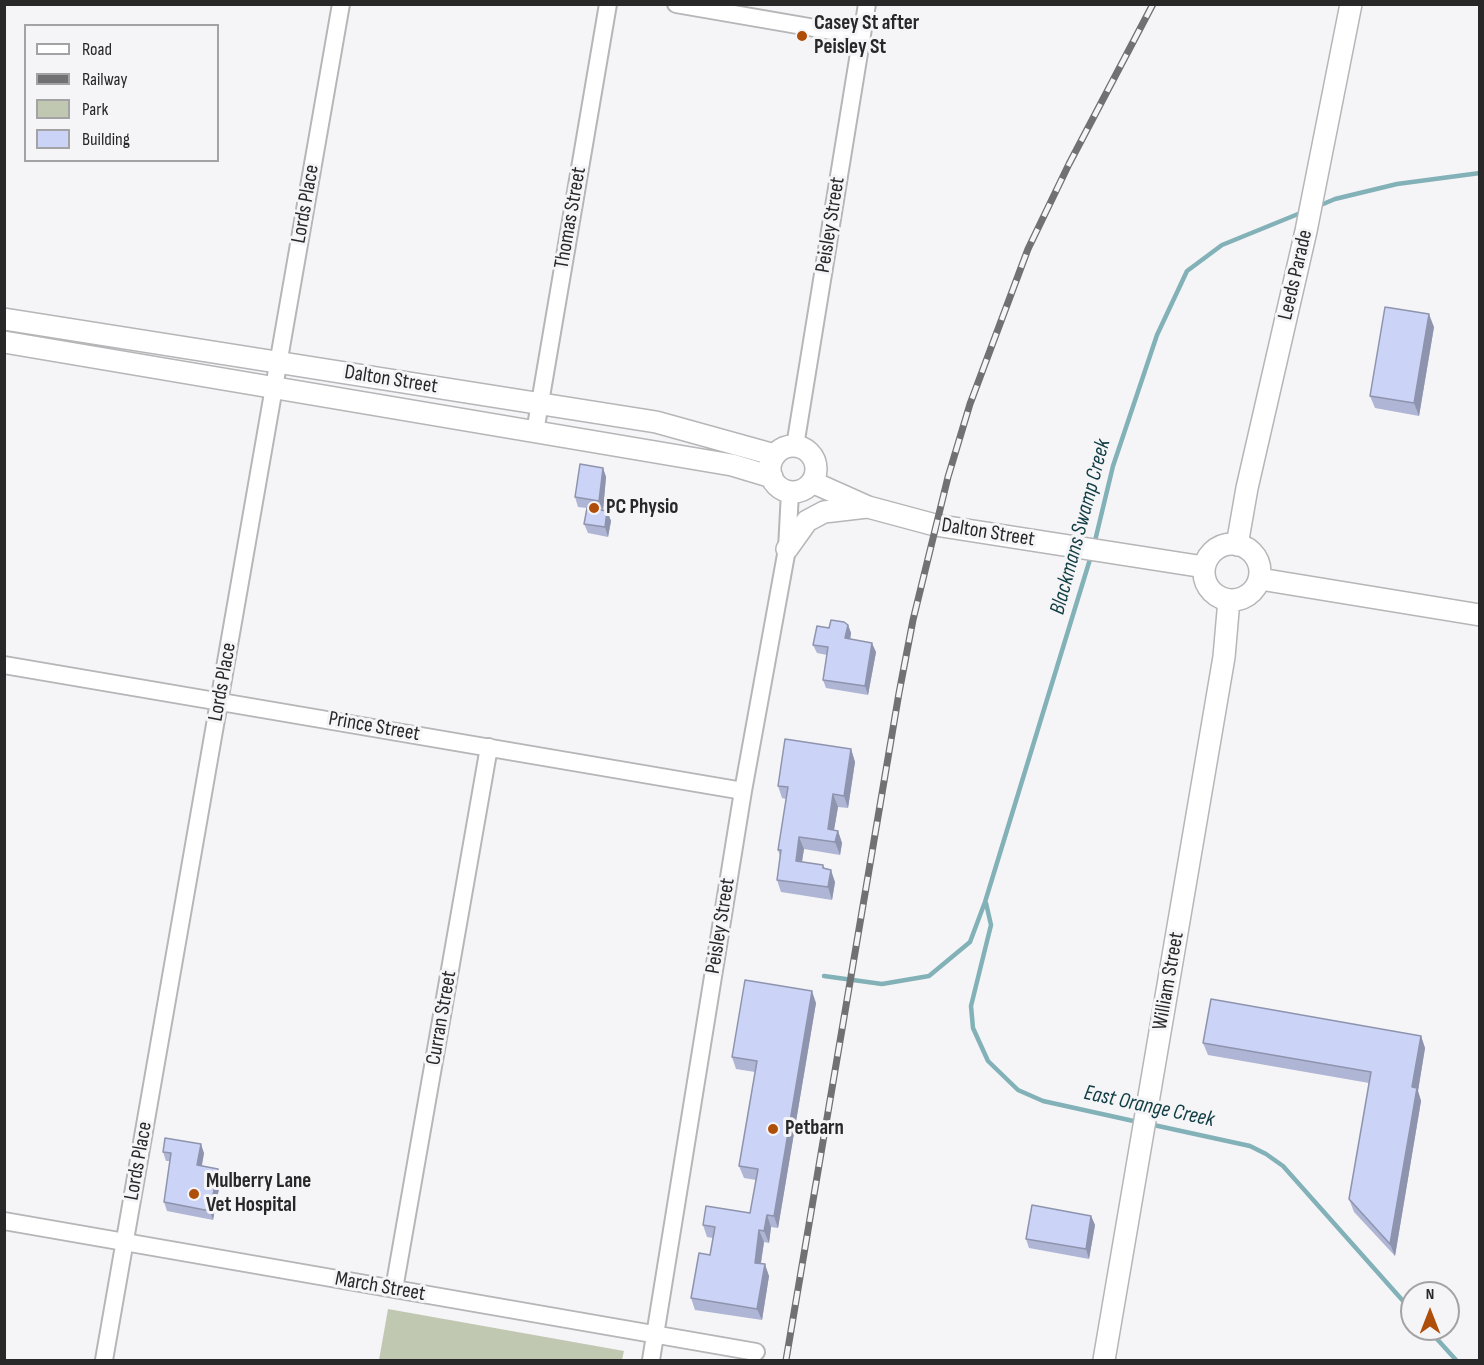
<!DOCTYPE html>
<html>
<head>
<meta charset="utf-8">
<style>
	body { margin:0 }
	#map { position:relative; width:1484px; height:1365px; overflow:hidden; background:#f5f5f7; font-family:"Sofia Sans Condensed",sans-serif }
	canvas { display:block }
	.frame { position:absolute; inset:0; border:6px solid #282829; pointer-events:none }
	.legend { position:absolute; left:24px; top:24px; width:195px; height:138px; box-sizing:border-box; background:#f5f5f7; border:2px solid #a3a3a5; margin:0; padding:8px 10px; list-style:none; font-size:18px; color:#282829 }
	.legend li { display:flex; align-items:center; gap:12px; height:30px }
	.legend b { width:30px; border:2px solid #a3a3a5 }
	.north { position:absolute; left:1400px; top:1281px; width:60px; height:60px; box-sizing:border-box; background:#f5f5f7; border:2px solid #a3a3a5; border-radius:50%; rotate:0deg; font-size:16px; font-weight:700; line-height:24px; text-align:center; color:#282829 }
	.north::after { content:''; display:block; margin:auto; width:21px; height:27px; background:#af4e08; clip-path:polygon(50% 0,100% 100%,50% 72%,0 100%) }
</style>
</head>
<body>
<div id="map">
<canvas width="1484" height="1365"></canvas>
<div class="frame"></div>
<ul class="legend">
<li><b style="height:8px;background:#fff"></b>Road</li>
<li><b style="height:8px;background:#717173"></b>Railway</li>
<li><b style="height:16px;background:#c1c8b2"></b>Park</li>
<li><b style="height:16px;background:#cbd3f7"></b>Building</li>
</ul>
<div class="north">N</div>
</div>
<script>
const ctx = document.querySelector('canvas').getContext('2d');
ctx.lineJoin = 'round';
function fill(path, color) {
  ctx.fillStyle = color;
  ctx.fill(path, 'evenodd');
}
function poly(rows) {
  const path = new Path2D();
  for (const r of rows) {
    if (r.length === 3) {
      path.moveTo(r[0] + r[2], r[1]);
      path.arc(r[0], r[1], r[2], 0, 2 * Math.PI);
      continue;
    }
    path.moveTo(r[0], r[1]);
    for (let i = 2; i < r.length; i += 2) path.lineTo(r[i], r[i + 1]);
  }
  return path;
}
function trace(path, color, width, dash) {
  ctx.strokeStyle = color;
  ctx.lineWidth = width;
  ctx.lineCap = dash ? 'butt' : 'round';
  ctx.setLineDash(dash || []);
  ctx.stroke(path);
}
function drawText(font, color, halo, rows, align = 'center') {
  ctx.font = font + ' "Sofia Sans Condensed",sans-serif';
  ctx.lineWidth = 6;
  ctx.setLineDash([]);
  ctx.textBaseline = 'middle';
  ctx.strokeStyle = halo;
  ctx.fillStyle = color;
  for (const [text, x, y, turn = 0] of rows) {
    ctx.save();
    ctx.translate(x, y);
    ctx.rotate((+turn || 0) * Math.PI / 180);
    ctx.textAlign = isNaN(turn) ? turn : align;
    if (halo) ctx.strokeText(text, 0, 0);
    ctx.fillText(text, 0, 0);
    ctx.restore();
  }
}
fill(poly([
	[388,1309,624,1351,622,1360,379,1360]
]), '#c1c8b2');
trace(poly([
	[1316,207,1335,199,1397,184,1480,173],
	[1094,545,1113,466,1157,335,1187,271,1222,245,1303,212],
	[986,903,991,925,971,1006,973,1028,988,1061,1018,1090,1043,1101,1138,1122],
	[824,976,882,984,929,976,970,942,985,902,1091,556],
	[1149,1124,1250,1146,1266,1154,1283,1166,1412,1311],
	[1428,1329,1456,1360]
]), '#83b1b8', 4.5);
const minor = poly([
	[676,4,861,36],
	[535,432,608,4],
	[795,446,867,4],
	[4,665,743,791],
	[4,1221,756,1352],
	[394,1289,489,747],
	[104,1360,341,4],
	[651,1360,743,791,787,549,790,492]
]);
const major = poly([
	[4,319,656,422,775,455],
	[4,342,732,465,772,477],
	[793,469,23],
	[812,482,868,507,935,525,1204,567],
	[1232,572,28],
	[1237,545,1247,488,1306,231,1351,4],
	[787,549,807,521,824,512,867,507],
	[1260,579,1480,615],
	[1104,1360,1224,657,1229,600]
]);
trace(minor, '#b6b6b8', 20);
trace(major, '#b6b6b8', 24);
trace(minor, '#fff', 16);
trace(major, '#fff', 21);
const rail = poly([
	[786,1360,899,693,913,620,948,477,970,404,1028,249,1069,164,1153,4]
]);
trace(rail, '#717173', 7);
trace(rail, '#f5f5f7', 4.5, [14]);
fill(poly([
	[1434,327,1419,416,1375,408,1370,396],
	[603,468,606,477,603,510,607,511,611,521,608,537,588,533,584,524,587,508,578,507,575,497],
	[848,625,851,633,850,639,876,652,868,695,826,688,823,680,827,655,817,653,813,645,829,628],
	[851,749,855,762,848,808,838,807,834,830,838,831,842,843,840,855,804,849,802,862,823,865,825,869,835,882,832,900,781,892,777,880,780,856,778,850,786,799,782,798,778,786],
	[816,1003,778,1228,771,1227,769,1243,764,1242,761,1264,769,1276,762,1320,695,1310,691,1298,710,1255,713,1238,707,1237,703,1225,750,1213,756,1180,744,1178,739,1166,755,1072,736,1069,732,1057],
	[1421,1036,1425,1048,1418,1091,1421,1101,1395,1256,1354,1212,1349,1199,1369,1083,1208,1055,1203,1043],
	[163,1152,204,1153,202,1166,218,1169,221,1178,213,1220,167,1211,164,1202,170,1161,166,1161],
	[1091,1216,1095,1225,1089,1259,1029,1248,1026,1239]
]), '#afb5d4');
fill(poly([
	[1429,314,1434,327,1419,416,1414,403],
	[603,468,606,477,603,511,599,501],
	[607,511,611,521,608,537,605,527],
	[848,625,851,633,849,647,845,638],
	[872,643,876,652,868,695,865,686],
	[851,749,855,762,848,808,844,796],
	[833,794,838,807,832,841,828,829],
	[838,831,842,843,840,855,835,842],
	[799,837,804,849,800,873,796,861],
	[831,870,835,882,832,900,828,887],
	[812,991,816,1003,778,1228,774,1216],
	[1421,1036,1425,1048,1418,1091,1421,1101,1395,1256,1390,1244,1412,1087],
	[201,1144,204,1153,200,1174,197,1165],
	[218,1169,221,1178,213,1220,210,1211],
	[767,1215,771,1227,769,1243,764,1231],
	[1091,1216,1095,1225,1089,1259,1086,1249],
	[759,1230,764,1242,759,1274,755,1263],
	[765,1264,769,1276,762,1320,757,1309]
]), '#8e94ad');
const building = poly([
	[1385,307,1429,314,1414,403,1370,396,1385,307],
	[580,464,603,468,599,501,575,497,580,464],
	[587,508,607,511,605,527,584,524,587,508],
	[831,620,844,622,848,625,845,638,872,643,865,686,823,680,828,647,813,645,817,626,829,628,831,620],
	[785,739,851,749,844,796,833,794,828,829,838,831,835,842,799,837,796,861,823,865,823,868,831,870,828,887,777,880,781,850,778,850,788,787,778,786,785,739],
	[745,980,812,991,774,1216,767,1215,764,1231,759,1230,755,1263,765,1264,757,1309,691,1298,699,1253,710,1255,715,1227,703,1225,706,1206,750,1213,758,1169,739,1166,757,1061,732,1057,745,980],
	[1211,999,1421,1036,1412,1087,1417,1088,1390,1244,1349,1199,1371,1072,1203,1043,1211,999],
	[165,1138,201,1144,197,1165,218,1169,210,1211,164,1202,171,1153,163,1152,165,1138],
	[1032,1205,1091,1216,1086,1249,1026,1239,1032,1205]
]);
fill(building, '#cbd3f7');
trace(building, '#8e94ad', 1.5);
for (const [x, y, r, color] of [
	[802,36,6,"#af4e08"],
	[594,508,6,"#af4e08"],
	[773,1129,6,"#af4e08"],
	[194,1194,6,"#af4e08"]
]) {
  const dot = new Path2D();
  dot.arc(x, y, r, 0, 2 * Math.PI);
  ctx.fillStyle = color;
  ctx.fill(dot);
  trace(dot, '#f5f5f7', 2);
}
drawText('bold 21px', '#282829', '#f5f5f7', [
	["Casey St after",814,24],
	["Peisley St",814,48],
	["PC Physio",606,508],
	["Petbarn",785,1129],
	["Mulberry Lane",206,1182],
	["Vet Hospital",206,1206]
], 'left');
drawText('21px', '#282829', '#f5f5f7', [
	["Lords Place",306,204,-80],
	["Thomas Street",571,218,-80],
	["Peisley Street",831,225,-81],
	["Leeds Parade",1296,275,-77],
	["Dalton Street",391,380,9],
	["Dalton Street",988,533,9],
	["Lords Place",223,682,-80],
	["Prince Street",374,727,10],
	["Peisley Street",721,926,-81],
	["William Street",1169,981,-80],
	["Curran Street",442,1018,-80],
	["Lords Place",139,1161,-80],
	["March Street",380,1287,10]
]);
drawText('italic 22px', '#103d43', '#f5f5f7', [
	["Blackmans Swamp Creek",1081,527,-75],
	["East Orange Creek",1149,1107,12]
]);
</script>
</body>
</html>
